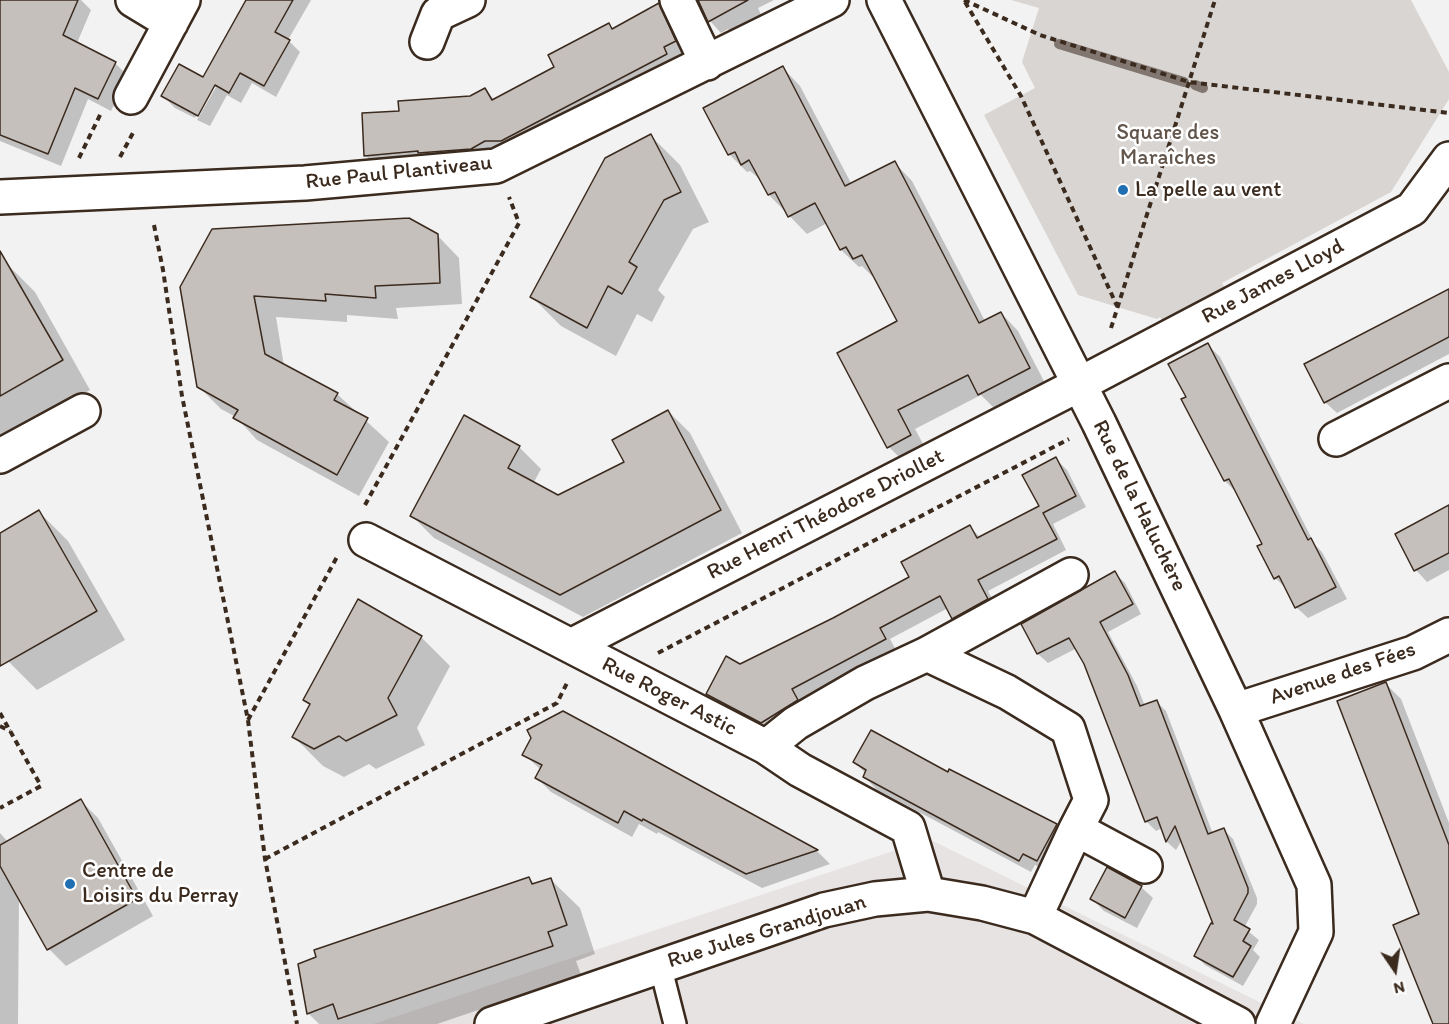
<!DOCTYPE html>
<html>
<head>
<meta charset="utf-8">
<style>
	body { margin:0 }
	#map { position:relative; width:1449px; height:1024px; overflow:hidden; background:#f3f2f2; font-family:Itim,sans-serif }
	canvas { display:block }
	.north { position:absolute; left:1365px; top:940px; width:60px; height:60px; -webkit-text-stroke:4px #fff; paint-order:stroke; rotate:167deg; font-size:16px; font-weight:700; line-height:24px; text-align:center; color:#3b2a1e }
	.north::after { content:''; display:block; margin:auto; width:21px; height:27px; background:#3b2a1e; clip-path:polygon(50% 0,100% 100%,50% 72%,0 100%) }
</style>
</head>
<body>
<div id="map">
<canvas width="1449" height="1024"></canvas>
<div class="north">N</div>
</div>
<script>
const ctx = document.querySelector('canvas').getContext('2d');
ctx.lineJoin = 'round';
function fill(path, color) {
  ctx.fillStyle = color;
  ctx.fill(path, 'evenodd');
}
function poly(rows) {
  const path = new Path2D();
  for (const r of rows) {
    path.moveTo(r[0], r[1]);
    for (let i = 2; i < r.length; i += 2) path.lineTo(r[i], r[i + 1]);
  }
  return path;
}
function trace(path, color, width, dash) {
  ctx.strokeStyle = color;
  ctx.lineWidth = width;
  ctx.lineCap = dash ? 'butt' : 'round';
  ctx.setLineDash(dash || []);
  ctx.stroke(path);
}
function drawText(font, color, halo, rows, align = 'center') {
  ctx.font = font + ' Itim,sans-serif';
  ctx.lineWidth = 5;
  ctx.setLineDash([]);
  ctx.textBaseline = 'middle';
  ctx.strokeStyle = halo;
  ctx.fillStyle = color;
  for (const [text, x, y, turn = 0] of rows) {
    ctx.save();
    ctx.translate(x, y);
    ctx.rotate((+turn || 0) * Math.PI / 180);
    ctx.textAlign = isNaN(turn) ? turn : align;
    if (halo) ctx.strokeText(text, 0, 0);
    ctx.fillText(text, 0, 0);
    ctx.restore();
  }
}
fill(poly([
	[929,839,1304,1024,373,1024]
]), '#e6e3e2');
fill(poly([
	[1011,0,1411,0,1449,72,1449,99,1391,192,1222,283,1230,298,1167,332,1160,317,1157,319,1078,295,984,115,1035,88,1022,62,1039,8]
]), '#d8d5d2');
fill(poly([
	[0,0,81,0,91,10,77,43,115,63,128,76,111,111,88,99,61,166,0,141],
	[247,0,311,0,288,40,300,52,276,97,252,83,241,103,227,95,210,126,197,120,216,87,212,87,195,118,175,108,163,96,203,79],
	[699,0,774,0,758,8,763,19,733,35,728,29,721,33,710,21],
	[659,6,670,17,686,53,674,59,677,66,514,151,377,167,366,156,400,113,470,98,485,90,495,100,556,68,609,25,614,30],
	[783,68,800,86,852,185,895,163,912,181,985,321,1001,313,1018,331,1047,387,998,412,981,395,915,429,928,453,906,464,889,447,899,322,874,275,872,276,862,266,859,267,841,250,827,223,807,234,769,195,762,181,750,171,747,172,729,154],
	[651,136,680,165,709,222,693,229,658,290,665,297,652,322,637,314,616,356,561,326,532,297],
	[437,235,459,258,462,304,396,308,398,319,347,315,347,322,276,317,284,366,337,394,389,442,359,496,257,440,236,417,221,409,199,387,182,287],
	[6,263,35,292,90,390,3,440,0,437,0,266],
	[1449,290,1449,354,1337,413,1325,402],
	[1208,345,1220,357,1315,545,1322,552,1347,599,1308,618,1296,607,1287,589,1275,578,1264,544,1237,493,1225,481,1183,400,1188,398],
	[668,411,690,433,742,533,583,617,434,538,412,516,519,447,541,469,533,484,558,497,626,462],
	[1056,459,1067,470,1086,507,1053,524,1066,550,988,591,998,610,964,629,953,618,948,608,890,639,896,650,802,700,808,711,773,733,719,704,708,694,740,666,833,619,911,577,970,527,981,538,1041,506],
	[1449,507,1449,570,1427,582,1416,570],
	[39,512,68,541,125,640,37,690,8,661,0,648,0,535],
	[1115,573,1125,583,1141,614,1108,632,1137,686,1145,706,1157,702,1166,711,1213,834,1224,830,1233,839,1257,898,1257,904,1244,928,1259,940,1253,950,1260,957,1243,986,1205,965,1196,955,1216,927,1182,840,1176,850,1167,842,1162,828,1156,831,1146,821,1085,664,1077,648,1048,663,1038,654,1023,625],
	[421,637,450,666,417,728,425,745,376,769,369,764,344,777,323,766,294,737,311,706,305,700],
	[1386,684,1401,699,1449,823,1449,1024,1434,1024,1420,915],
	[563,713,817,851,830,864,762,888,658,832,657,834,639,824,632,837,551,792,537,778,541,770,524,754,533,738],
	[855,762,948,774,950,771,1056,826,1068,837,1049,872,1035,865,1031,872,876,789,865,777,866,774],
	[81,801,98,818,153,916,66,966,49,949,19,897,18,1024,0,1024,0,833,8,842],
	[529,878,535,884,550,879,580,908,595,954,576,961,581,975,437,1024,319,1024,308,1013],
	[1141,887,1153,898,1137,928,1104,911,1092,899]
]), '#0003');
trace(poly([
	[1059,44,1184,82],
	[1195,85,1203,88]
]), '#827770', 10);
const building = poly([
	[0,0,78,0,63,35,116,62,98,99,75,88,48,154,0,135,0,0],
	[246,0,293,0,275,32,290,40,264,86,240,73,229,93,215,85,198,116,161,96,179,64,203,77,246,0],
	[698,0,748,0,708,22,698,0],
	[659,3,676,41,664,47,667,54,501,141,485,141,471,149,418,153,418,151,364,156,362,113,399,111,398,101,470,96,485,88,492,100,554,67,548,55,609,23,612,29,659,3],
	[783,66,845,186,895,161,979,323,1001,312,1030,368,978,395,968,375,898,410,911,435,887,448,837,353,897,321,862,255,853,259,846,247,840,250,815,203,788,217,775,192,768,195,749,160,741,165,735,152,728,155,703,108,783,66],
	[651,134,681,192,664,200,629,262,637,267,622,294,608,286,587,328,530,297,605,158,651,134],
	[409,218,438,234,440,283,375,286,376,298,325,294,326,301,254,296,265,354,338,393,334,400,368,418,337,475,233,418,238,410,197,387,180,287,212,229,409,218],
	[0,251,63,360,0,396,0,251],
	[1449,289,1449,337,1324,403,1304,364,1449,289],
	[1208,343,1308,540,1311,538,1336,587,1295,608,1279,576,1274,579,1257,546,1262,544,1229,479,1224,481,1181,399,1186,397,1168,364,1208,343],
	[668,410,721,510,560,595,410,516,464,415,520,446,508,468,558,495,624,462,612,440,668,410],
	[1056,457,1076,496,1043,513,1057,539,978,580,988,599,952,619,940,596,880,628,886,639,792,689,798,700,761,723,706,694,726,656,740,664,833,618,909,577,901,562,970,525,977,538,1039,506,1022,475,1056,457],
	[1449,505,1449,553,1414,571,1395,534,1449,505],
	[39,510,97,611,0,666,0,533,39,510],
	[1115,571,1133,604,1100,622,1128,675,1140,706,1157,700,1208,834,1224,828,1248,888,1248,893,1234,920,1250,929,1243,941,1251,946,1233,977,1194,956,1211,923,1213,924,1175,826,1166,842,1157,817,1145,822,1084,664,1069,638,1037,654,1021,624,1115,571],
	[358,599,422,636,388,698,397,715,346,741,339,736,314,749,292,737,310,704,303,700,358,599],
	[1386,682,1449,845,1449,1024,1433,1024,1393,925,1419,914,1337,701,1386,682],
	[563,711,615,739,818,850,746,874,643,819,642,821,624,811,618,823,535,778,542,765,522,755,531,738,527,730,563,711],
	[871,730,948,772,949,769,1057,824,1037,861,1023,854,1019,861,863,777,866,770,853,762,871,730],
	[81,799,137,899,47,950,0,866,0,845,81,799],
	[1107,867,1142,886,1125,918,1090,899,1107,867],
	[529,877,532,884,551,878,567,925,548,932,553,946,338,1019,333,1004,307,1014,298,964,316,957,314,950,529,877]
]);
fill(building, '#c6c0bd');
trace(building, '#3b2a1e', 1.5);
const lane = poly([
	[660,965,675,1024]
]);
const street = poly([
	[133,0,171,23],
	[677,0,707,63],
	[884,0,1099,423,1236,710,1314,885,1316,932,1273,1024],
	[427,42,438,14,468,0],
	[131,97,183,0],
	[0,197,305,183,496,166,832,0],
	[1336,439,1449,381],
	[0,456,83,411],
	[366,540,766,747,800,770,908,828,928,894],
	[571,646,1080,384,1412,209,1449,159],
	[927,654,1007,692,1068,729,1091,800,1076,829,1035,917],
	[1236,710,1413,653,1449,635],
	[766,747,796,723,865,683,927,654,1071,575],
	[1076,829,1145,866],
	[492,1024,824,910,875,899,928,894,982,903,1035,917,1238,1024]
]);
trace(lane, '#3b2a1e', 26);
trace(street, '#3b2a1e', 38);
trace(poly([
	[964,0,1040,35,1189,82,1449,113],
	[965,2,1021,96,1117,306],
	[120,157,134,131],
	[79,158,101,113],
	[154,225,163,270,182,396,248,720,265,859,297,1024],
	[1111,328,1215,0],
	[365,505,519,223,509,197],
	[658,653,1069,439],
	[0,713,41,786,0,808],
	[248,720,337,557],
	[0,726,10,731],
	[265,859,557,703,567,683]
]), '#3b2a1e', 4, [6, 4.5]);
trace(lane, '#fff', 21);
trace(street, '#fff', 33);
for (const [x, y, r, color] of [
	[1123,190,6,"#1f6fb2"],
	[70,884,6,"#1f6fb2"]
]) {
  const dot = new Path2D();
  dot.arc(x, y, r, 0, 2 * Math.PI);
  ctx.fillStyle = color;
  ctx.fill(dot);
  trace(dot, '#fff', 2);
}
drawText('22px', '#62554b', '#fff', [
	["Square des",1168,133],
	["Maraîches",1168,158]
]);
drawText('22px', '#3b2a1e', '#fff', [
	["Rue Paul Plantiveau",399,173,-6],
	["Rue James Lloyd",1273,282,-28],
	["Rue de la Haluchère",1139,506,64],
	["Rue Henri Théodore Driollet",826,515,-27],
	["Avenue des Fées",1343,674,-19],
	["Rue Roger Astic",669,697,27],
	["Rue Jules Grandjouan",767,932,-17]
]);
drawText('22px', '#3b2a1e', '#fff', [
	["La pelle au vent",1135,190],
	["Centre de",82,871],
	["Loisirs du Perray",82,896]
], 'left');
</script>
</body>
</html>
